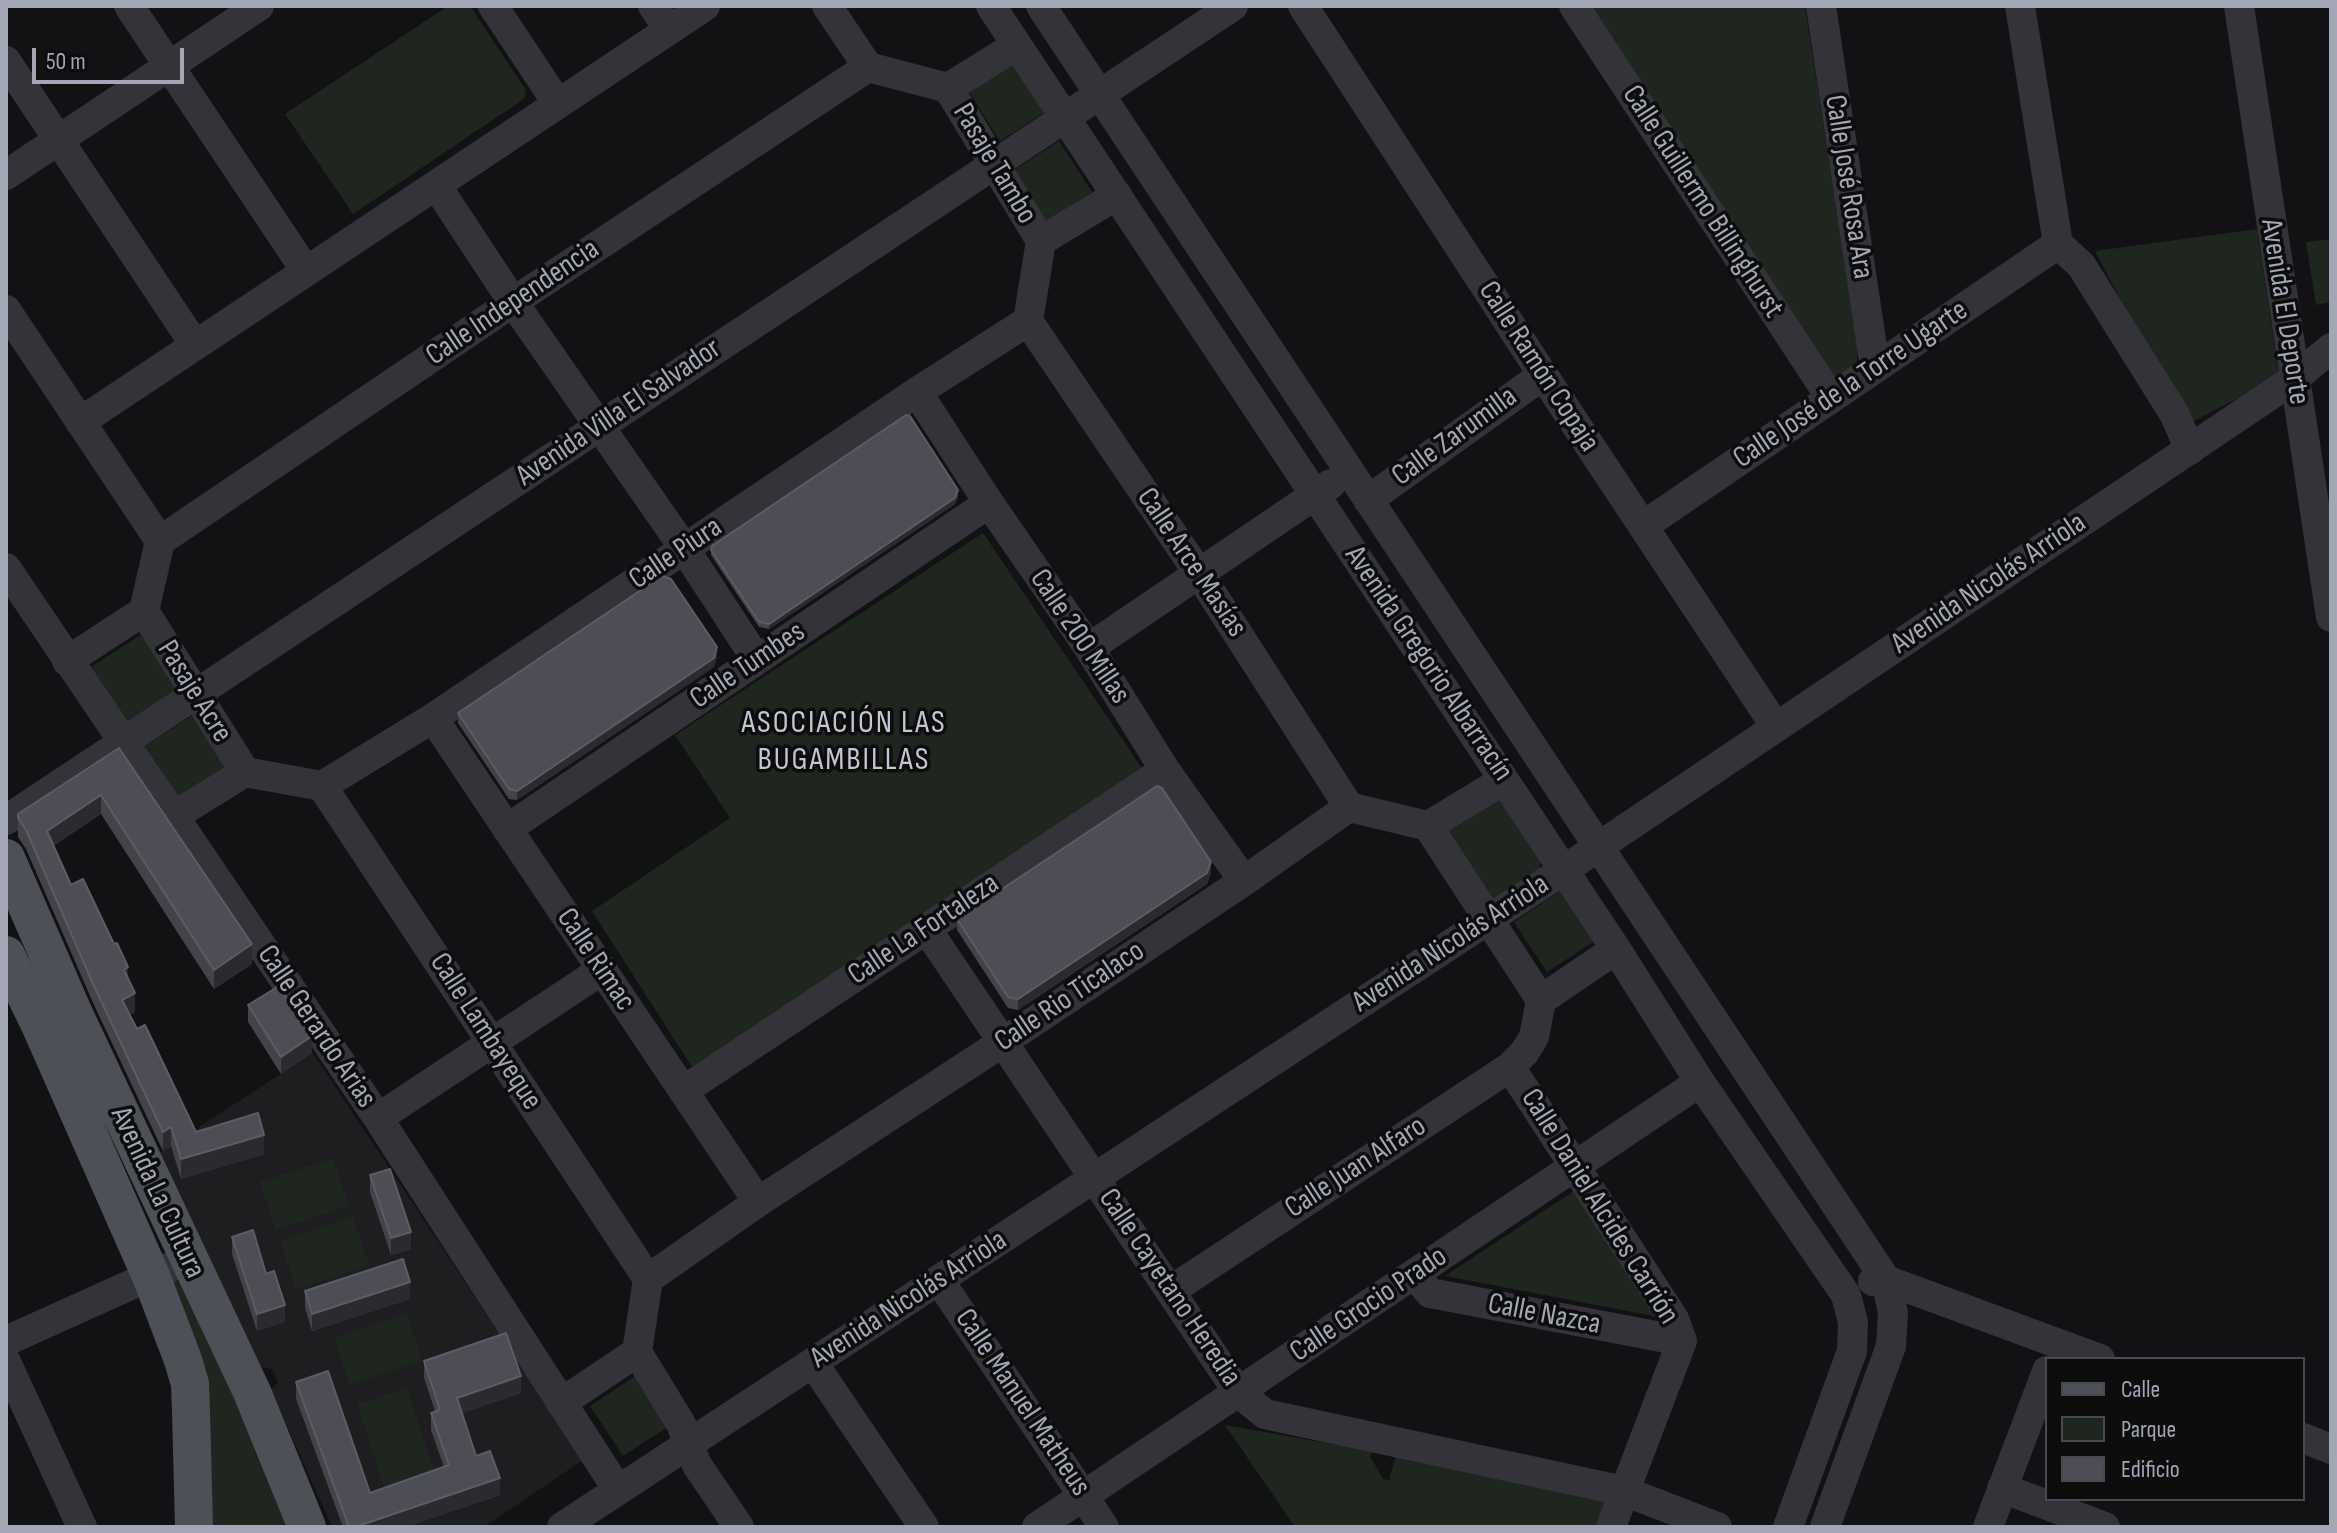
<!DOCTYPE html>
<html>
<head>
<meta charset="utf-8">
<style>
	body { margin:0 }
	#map { position:relative; width:2337px; height:1533px; overflow:hidden; background:#121214; font-family:"Sofia Sans Condensed",sans-serif }
	canvas { display:block }
	.frame { position:absolute; inset:0; border:8px solid #a2a6b5; pointer-events:none }
	.legend { position:absolute; left:2045px; top:1357px; width:260px; height:144px; box-sizing:border-box; background:#0d0d0e; border:2px solid #494a51; margin:0; padding:10px 14px; list-style:none; font-size:24px; color:#a2a6b5 }
	.legend li { display:flex; align-items:center; gap:16px; height:40px }
	.legend b { width:40px; border:2px solid #494a51 }
	.scale { position:absolute; left:32px; top:48px; width:152px; height:36px; box-sizing:border-box; border:4px solid #a2a6b5; border-top:0; padding-left:10px; font-size:24px; line-height:28px; white-space:nowrap; color:#a2a6b5; -webkit-text-stroke:6px #0d0d0e; paint-order:stroke }
</style>
</head>
<body>
<div id="map">
<canvas width="2337" height="1533"></canvas>
<div class="frame"></div>
<ul class="legend">
<li><b style="height:10px;background:#4e5058"></b>Calle</li>
<li><b style="height:22px;background:#1e261f"></b>Parque</li>
<li><b style="height:22px;background:#4d4e55"></b>Edificio</li>
</ul>
<div class="scale">50 m</div>
</div>
<script>
const ctx = document.querySelector('canvas').getContext('2d');
ctx.lineJoin = 'round';
function fill(path, color) {
  ctx.fillStyle = color;
  ctx.fill(path, 'evenodd');
}
function poly(rows) {
  const path = new Path2D();
  for (const r of rows) {
    path.moveTo(r[0], r[1]);
    for (let i = 2; i < r.length; i += 2) path.lineTo(r[i], r[i + 1]);
  }
  return path;
}
function trace(path, color, width, dash) {
  ctx.strokeStyle = color;
  ctx.lineWidth = width;
  ctx.lineCap = dash ? 'butt' : 'round';
  ctx.setLineDash(dash || []);
  ctx.stroke(path);
}
function drawText(font, color, halo, rows, align = 'center') {
  ctx.font = font + ' "Sofia Sans Condensed",sans-serif';
  ctx.lineWidth = 7;
  ctx.setLineDash([]);
  ctx.textBaseline = 'middle';
  ctx.strokeStyle = halo;
  ctx.fillStyle = color;
  for (const [text, x, y, turn = 0] of rows) {
    ctx.save();
    ctx.translate(x, y);
    ctx.rotate((+turn || 0) * Math.PI / 180);
    ctx.textAlign = isNaN(turn) ? turn : align;
    if (halo) ctx.strokeText(text, 0, 0);
    ctx.fillText(text, 0, 0);
    ctx.restore();
  }
}
fill(poly([
	[313,1053,583,1460,484,1527,332,1527,271,1390,278,1382,275,1376,272,1369,261,1367,159,1153]
]), '#1e1e21');
fill(poly([
	[448,6,470,6,526,90,524,99,353,214,285,114],
	[1585,6,1805,6,1858,349,1856,368,1846,379,1831,378],
	[1012,60,1045,112,1000,141,967,89],
	[1059,141,1092,192,1046,222,1013,171],
	[2257,229,2279,377,2186,425,2095,251],
	[2331,239,2331,302,2316,305,2306,242],
	[983,533,1145,773,835,978,692,1067,592,911,730,818,675,735],
	[145,632,183,686,124,724,88,669],
	[196,713,230,763,178,797,145,746],
	[1502,795,1541,853,1540,872,1487,905,1441,835],
	[1565,888,1598,939,1547,972,1514,922],
	[333,1158,349,1206,276,1230,260,1182],
	[1574,1191,1659,1317,1445,1276],
	[353,1217,369,1265,296,1289,280,1241],
	[176,1280,183,1285,293,1527,204,1527,171,1283],
	[407,1313,422,1361,350,1385,334,1338],
	[641,1372,674,1423,623,1456,590,1406],
	[407,1388,436,1477,386,1493,357,1404],
	[1225,1425,1372,1451,1370,1456,1383,1479,1389,1480,1396,1455,1608,1502,1599,1527,1295,1527]
]), '#1e261f');
trace(poly([
	[129,6,306,271],
	[493,6,558,104],
	[653,6,669,30],
	[827,6,868,67],
	[991,6,1616,949,1700,1082,1846,1295,1853,1322,1852,1351,1788,1527],
	[1041,6,1886,1280,1893,1313,1891,1346,1825,1527],
	[1303,6,1543,375,1776,727],
	[1574,6,1831,398],
	[1821,6,1875,367],
	[2020,6,2058,244,2081,265,2175,415,2190,450],
	[2239,6,2331,617],
	[6,61,195,345],
	[868,67,948,88,1017,45],
	[948,88,1041,241],
	[6,175,259,6],
	[436,185,513,302,684,548,757,660],
	[6,310,160,541],
	[1028,321,1200,575,1349,807],
	[1028,321,1041,241,1117,195],
	[917,392,989,503,1089,648,1165,770,1244,881],
	[80,422,705,6],
	[1368,500,1543,375],
	[1643,526,2058,244],
	[160,541,513,302,868,67],
	[6,568,378,1118,618,1490],
	[144,611,245,772],
	[144,611,160,541],
	[1089,648,1331,484],
	[67,661,144,611],
	[433,718,758,1202],
	[322,786,433,718,917,392,1028,321],
	[322,786,648,1279],
	[174,816,245,772,322,786],
	[6,820,1233,6],
	[507,829,989,503],
	[926,928,1238,1392,1265,1414,1624,1491,1717,1527],
	[1541,1000,1616,949],
	[1510,1067,1674,1319,1682,1341,1611,1527],
	[683,1091,1165,770],
	[378,1118,602,970],
	[1414,1274,1430,1293,1682,1341],
	[648,1279,758,1202,1003,1042,1244,881,1349,807,1428,826,1504,780],
	[648,1279,637,1352,681,1424,697,1465,739,1527],
	[939,1280,1104,1527],
	[1873,1281,1886,1280,2100,1359],
	[1170,1291,1510,1067,1524,1053,1534,1037,1541,1000,1428,826],
	[6,1341,188,1259],
	[6,1362,82,1527],
	[813,1363,924,1527],
	[561,1403,637,1352],
	[2303,1438,2331,1449],
	[2002,1488,2105,1527],
	[562,1527,1564,870,2294,379,2331,348],
	[1037,1527,1700,1082],
	[1988,1527,2047,1371]
]), '#333339', 30);
trace(poly([
	[6,858,74,1014,252,1392,307,1527],
	[6,955,41,1027,151,1276,183,1360,190,1384,191,1411,194,1527]
]), '#4e5058', 38);
fill(poly([
	[958,496,955,504,769,629,759,627,711,555,711,550],
	[717,657,714,667,517,800,509,799,458,723,458,713],
	[119,748,252,964,214,989,101,814,53,846,71,885,128,980,135,1012,130,1015,196,1132,264,1154,181,1179,171,1146,163,1151,94,1005,26,849,18,837,18,814],
	[1211,873,1207,884,1018,1010,1008,1008,957,930,957,919],
	[248,1005,312,1053,281,1074,248,1022],
	[370,1175,411,1249,391,1255,370,1192],
	[232,1237,266,1274,285,1322,257,1331,232,1254],
	[305,1291,410,1299,312,1331,305,1308],
	[424,1361,521,1393,462,1413,476,1456,500,1495,405,1527,343,1527,296,1399,296,1382,370,1493,444,1467,431,1430,431,1413,435,1411,424,1378]
]), '#434349');
fill(poly([
	[958,490,958,496,955,504,769,629,769,624],
	[717,647,717,657,714,667,517,800,517,791],
	[101,795,101,814,47,850,47,831],
	[1211,862,1211,873,1207,884,1018,1010,1018,999],
	[252,944,252,964,214,989,214,970],
	[128,967,128,986,124,970],
	[135,993,135,1012,122,1019,122,1000],
	[312,1036,312,1053,281,1074,281,1057],
	[171,1127,171,1146,163,1151,163,1132],
	[264,1135,264,1154,181,1179,181,1159],
	[411,1232,411,1249,391,1255,391,1238],
	[410,1282,410,1299,312,1331,312,1314],
	[285,1305,285,1322,257,1331,257,1314],
	[521,1376,521,1393,457,1415,457,1398],
	[500,1478,500,1495,405,1527,355,1527]
]), '#2b2b2f');
const building = poly([
	[906,415,910,416,958,490,955,498,769,624,759,622,711,550,712,546,906,415],
	[662,576,671,579,717,647,714,658,517,791,509,789,458,713,662,576],
	[119,748,252,944,214,970,101,795,47,831,71,885,83,879,114,944,117,943,128,967,124,970,135,993,122,1000,137,1029,145,1025,196,1132,258,1113,264,1135,181,1159,171,1127,163,1132,94,986,26,830,18,818,18,814,119,748],
	[1157,786,1162,788,1211,862,1207,873,1018,999,1008,997,957,919,1157,786],
	[279,986,312,1036,281,1057,248,1005,279,986],
	[390,1169,411,1232,391,1238,370,1175,390,1169],
	[253,1230,266,1274,274,1271,285,1305,257,1314,232,1237,253,1230],
	[403,1259,410,1282,312,1314,305,1291,403,1259],
	[506,1333,521,1376,457,1398,476,1456,490,1451,500,1478,355,1527,349,1527,296,1382,328,1371,370,1493,449,1465,431,1413,440,1410,424,1361,506,1333]
]);
fill(building, '#4d4e55');
trace(building, '#5b5c64', 2);
drawText('30px', '#a2a6b5', '#0d0d0e', [
	["Pasaje Tambo",994,164,59],
	["Calle José Rosa Ara",1848,187,81],
	["Calle Guillermo Billinghurst",1702,202,57],
	["Calle Independencia",513,303,-34],
	["Avenida El Deporte",2284,312,81],
	["Calle Ramón Copaja",1538,367,57],
	["Calle José de la Torre Ugarte",1851,385,-34],
	["Avenida Villa El Salvador",619,413,-34],
	["Calle Zarumilla",1455,437,-36],
	["Calle Piura",676,554,-34],
	["Calle Arce Masías",1191,563,56],
	["Avenida Nicolás Arriola",1989,584,-34],
	["Calle 200 Millas",1079,637,56],
	["Avenida Gregorio Albarracín",1428,664,56],
	["Calle Tumbes",748,666,-34],
	["Pasaje Acre",194,692,58],
	["Calle La Fortaleza",924,930,-34],
	["Avenida Nicolás Arriola",1451,944,-33],
	["Calle Rimac",595,960,56],
	["Calle Rio Ticalaco",1070,997,-34],
	["Calle Gerardo Arias",316,1027,56],
	["Calle Lambayeque",485,1032,57],
	["Calle Juan Alfaro",1356,1168,-33],
	["Avenida La Cultura",157,1193,65],
	["Calle Daniel Alcides Carrión",1599,1207,58],
	["Calle Cayetano Heredia",1169,1288,56],
	["Avenida Nicolás Arriola",909,1300,-33],
	["Calle Grocio Prado",1369,1305,-34],
	["Calle Nazca",1544,1315,11],
	["Calle Manuel Matheus",1022,1403,56]
]);
ctx.letterSpacing = '2px';
drawText('32px', '#c4c6d1', '#0d0d0e', [
	["ASOCIACIÓN LAS",844,724],
	["BUGAMBILLAS",844,761]
]);
ctx.letterSpacing = '0px';
</script>
</body>
</html>
